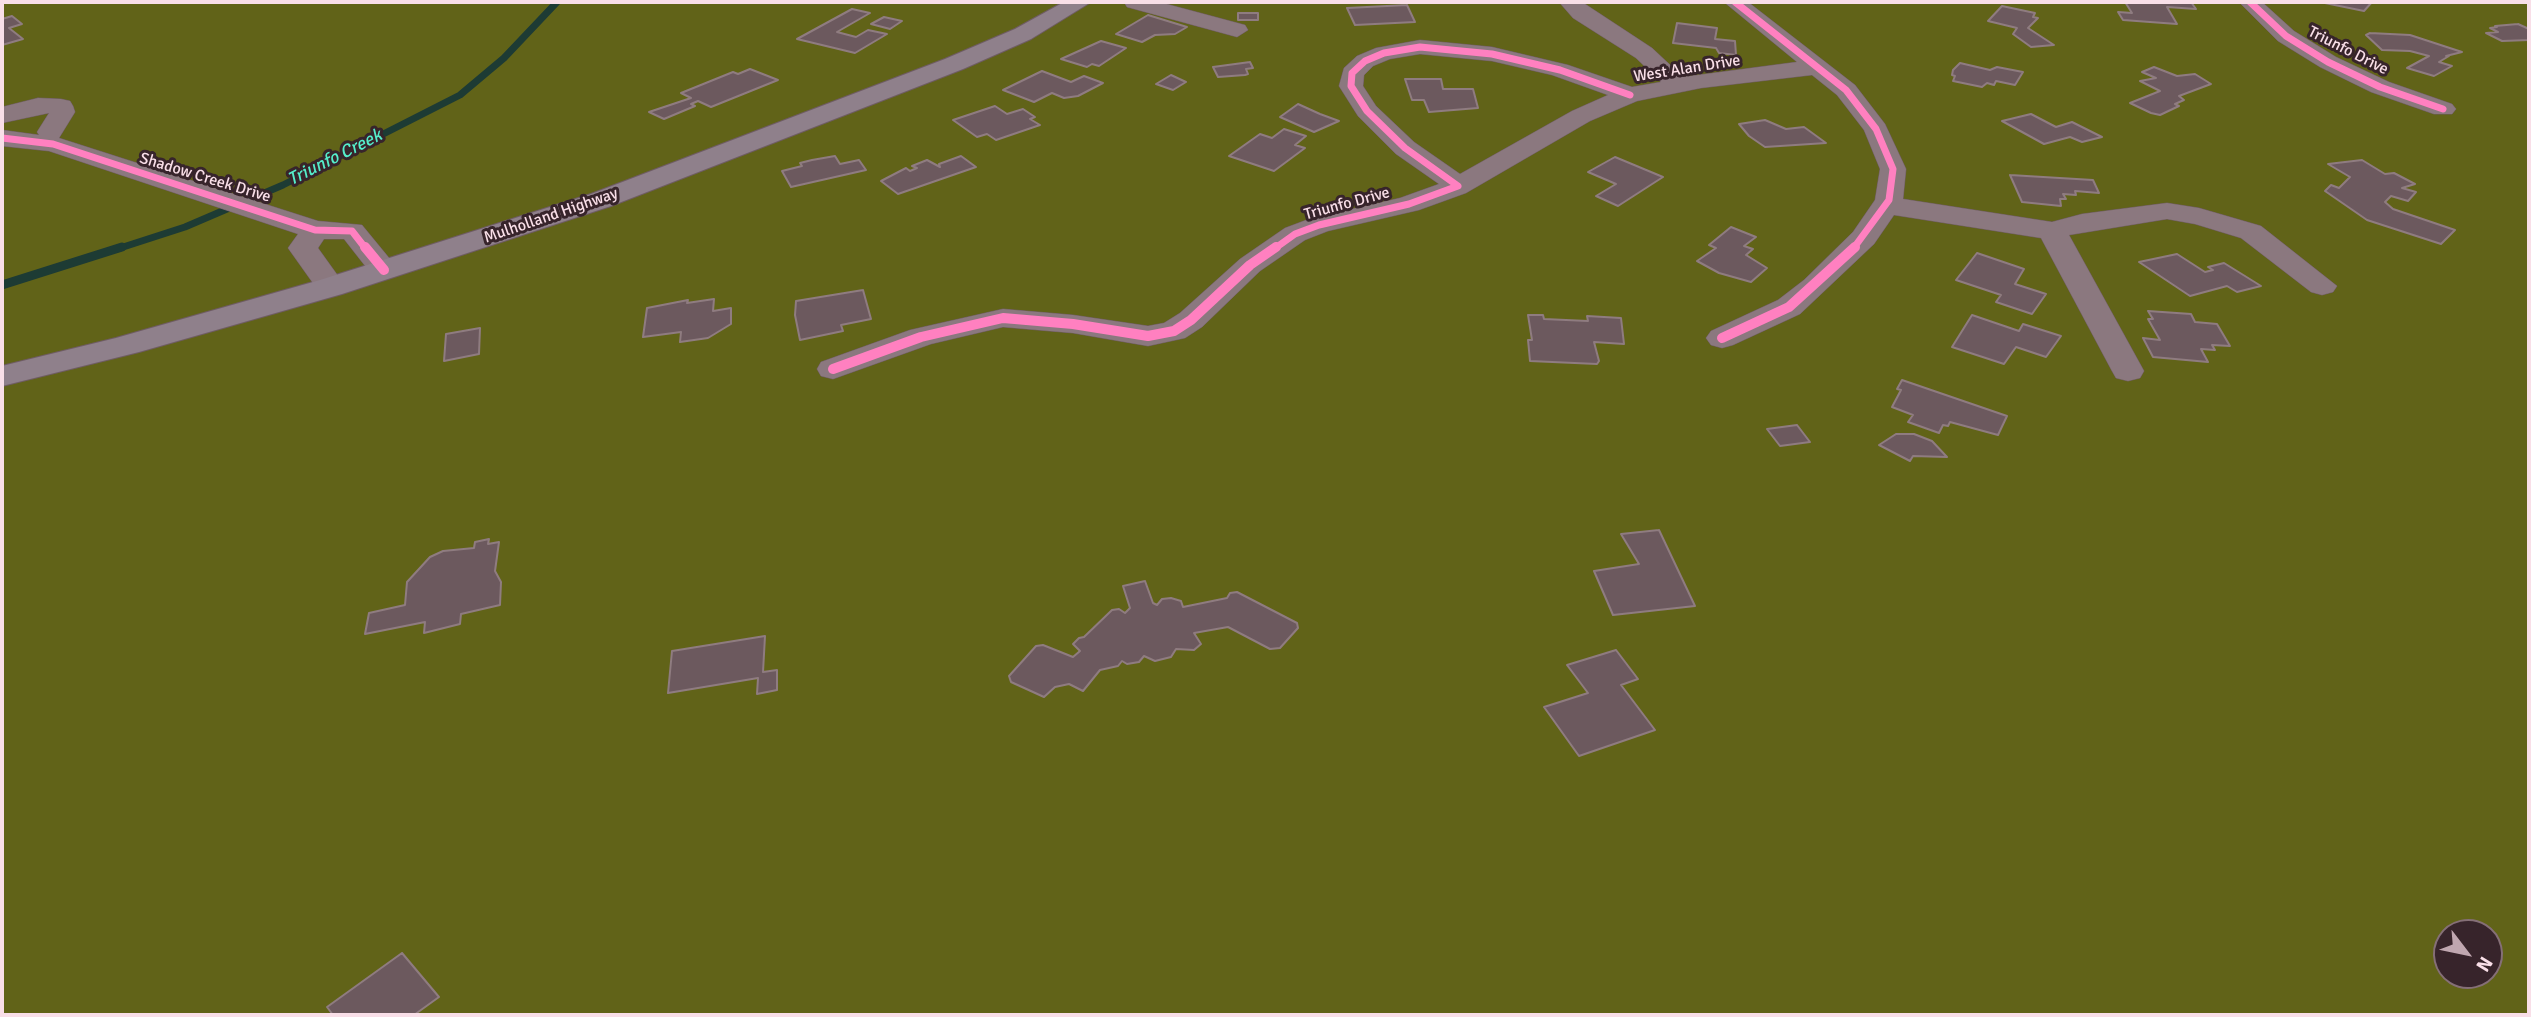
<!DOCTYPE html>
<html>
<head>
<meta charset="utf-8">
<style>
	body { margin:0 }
	#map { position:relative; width:2531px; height:1017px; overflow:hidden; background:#553f48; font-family:Signika,sans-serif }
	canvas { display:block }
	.frame { position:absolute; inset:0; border:4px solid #f9dfe8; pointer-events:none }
	.north { position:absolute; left:2433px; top:919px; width:70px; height:70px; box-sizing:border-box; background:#37242b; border:2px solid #856f77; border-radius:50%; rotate:122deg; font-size:19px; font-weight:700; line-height:28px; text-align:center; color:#f9dfe8 }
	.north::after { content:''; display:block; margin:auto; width:24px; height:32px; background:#c0a7b0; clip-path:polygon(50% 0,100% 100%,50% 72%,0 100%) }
</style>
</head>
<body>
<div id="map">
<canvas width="2531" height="1017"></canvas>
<div class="frame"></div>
<div class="north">N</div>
</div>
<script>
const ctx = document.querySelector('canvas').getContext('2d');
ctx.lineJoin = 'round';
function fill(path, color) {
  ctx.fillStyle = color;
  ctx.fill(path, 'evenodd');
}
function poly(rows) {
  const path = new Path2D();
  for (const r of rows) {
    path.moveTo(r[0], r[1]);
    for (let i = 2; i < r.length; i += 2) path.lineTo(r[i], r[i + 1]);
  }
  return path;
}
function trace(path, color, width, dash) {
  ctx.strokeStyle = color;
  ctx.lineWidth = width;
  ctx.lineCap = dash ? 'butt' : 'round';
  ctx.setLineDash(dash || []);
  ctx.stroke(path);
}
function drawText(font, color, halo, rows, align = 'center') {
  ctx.font = font + ' Signika,sans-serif';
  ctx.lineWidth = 6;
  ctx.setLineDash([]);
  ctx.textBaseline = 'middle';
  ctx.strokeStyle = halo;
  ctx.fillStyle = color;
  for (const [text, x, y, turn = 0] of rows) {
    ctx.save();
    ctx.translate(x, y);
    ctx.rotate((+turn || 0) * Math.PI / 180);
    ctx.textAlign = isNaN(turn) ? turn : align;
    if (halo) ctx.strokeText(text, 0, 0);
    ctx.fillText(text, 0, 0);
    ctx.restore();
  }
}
fill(poly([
	[2,2,2529,2,2529,1015,2,1015],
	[2447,933,2489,933,2489,975,2447,975]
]), '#616318');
trace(poly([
	[117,249,185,227,283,185,460,95,504,58,557,2]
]), '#1d3b34', 7);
trace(poly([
	[2,285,122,247]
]), '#1d3b34', 9);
const building = poly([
	[2125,2,2191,2,2196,9,2167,7,2177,24,2123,20,2118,12,2132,13,2125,2],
	[2320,2,2372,2,2364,11,2320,2],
	[1407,5,1415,22,1355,25,1347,8,1407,5],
	[2002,6,2035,13,2033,17,2038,18,2028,28,2054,45,2031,47,2013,34,2017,28,1988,21,2002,6],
	[852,9,870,13,837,32,856,37,868,30,887,34,855,53,797,39,852,9],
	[1238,13,1258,13,1258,20,1238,20,1238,13],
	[1148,15,1187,27,1175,34,1155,35,1142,42,1116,34,1148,15],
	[12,16,22,24,9,28,23,39,2,45,2,19,12,16],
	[884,17,902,21,890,29,871,24,884,17],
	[1677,23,1717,28,1715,39,1735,41,1736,55,1719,53,1716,48,1673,43,1677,23],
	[2518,24,2529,29,2529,40,2502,41,2486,33,2498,32,2490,28,2497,27,2495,26,2518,24],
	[2370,33,2410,35,2462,52,2446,56,2449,56,2439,62,2452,66,2434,76,2407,68,2429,56,2410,51,2382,50,2366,35,2370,33],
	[1101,41,1126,48,1099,66,1092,64,1087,67,1061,59,1101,41],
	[1250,62,1253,68,1246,69,1248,74,1245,75,1218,77,1213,67,1250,62],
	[1960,63,1990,70,1997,67,2023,72,2015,85,1996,81,1994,85,1987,83,1982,87,1953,81,1955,76,1952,75,1953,70,1960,63],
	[2154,67,2177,76,2195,74,2211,84,2179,96,2184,100,2175,104,2179,106,2160,115,2151,113,2130,103,2160,91,2140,81,2156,78,2142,72,2154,67],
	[750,69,778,80,711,107,698,101,691,104,695,106,664,119,649,112,691,98,681,93,733,72,738,74,750,69],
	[1042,71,1071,82,1084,76,1103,83,1078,96,1064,98,1052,93,1034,102,1003,90,1042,71],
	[1171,75,1186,82,1173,90,1156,84,1171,75],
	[1405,79,1441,79,1443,89,1473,89,1478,108,1429,112,1424,100,1412,100,1405,79],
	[1298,104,1320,114,1339,121,1314,132,1280,117,1298,104],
	[995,106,1007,114,1023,109,1035,117,1030,119,1040,125,996,140,987,134,977,137,953,120,995,106],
	[2031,114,2056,127,2072,122,2102,137,2082,142,2070,137,2044,144,2002,121,2031,114],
	[1765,120,1786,129,1804,127,1826,143,1765,147,1749,136,1739,124,1765,120],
	[1284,129,1306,136,1295,145,1305,148,1274,171,1229,156,1260,134,1272,138,1284,129],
	[835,156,840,164,859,160,866,170,791,187,782,171,802,166,800,163,812,160,835,156],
	[961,156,976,167,898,194,881,181,906,168,910,171,917,168,912,166,927,160,940,167,939,164,961,156],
	[1615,157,1663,177,1618,206,1596,196,1616,184,1588,172,1615,157],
	[2362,160,2385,174,2394,173,2415,184,2402,188,2416,192,2408,201,2391,196,2385,202,2393,209,2455,230,2441,244,2367,220,2325,191,2331,185,2339,188,2350,177,2328,164,2362,160],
	[2010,175,2093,180,2099,193,2075,191,2076,195,2063,194,2066,199,2060,199,2061,206,2022,202,2010,175],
	[1731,227,1756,237,1744,246,1753,249,1746,255,1767,268,1751,282,1719,273,1697,261,1716,248,1709,245,1731,227],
	[1977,253,2024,269,2015,284,2046,294,2032,314,1996,302,2001,295,1956,280,1977,253],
	[2177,254,2205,272,2213,270,2208,267,2224,263,2261,286,2237,292,2227,286,2190,296,2139,262,2177,254],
	[863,290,871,319,841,325,843,331,800,340,795,315,796,301,863,290],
	[714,299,713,311,731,308,731,324,708,338,680,342,681,332,643,337,647,308,688,300,687,303,714,299],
	[2148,311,2191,314,2195,322,2217,324,2230,346,2212,345,2215,350,2201,349,2208,362,2153,357,2143,338,2160,340,2148,319,2153,319,2148,311],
	[1528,315,1543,315,1544,319,1588,321,1587,316,1621,318,1624,344,1594,342,1599,361,1597,364,1530,361,1528,340,1532,340,1528,315],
	[1972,315,2019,331,2023,324,2061,336,2046,357,2016,347,2004,364,1952,347,1972,315],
	[480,328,479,354,444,361,446,334,480,328],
	[1902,380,2007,416,1998,435,1950,422,1948,426,1943,425,1939,433,1908,422,1913,415,1892,407,1901,390,1897,389,1902,380],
	[1797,425,1810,442,1780,446,1767,429,1797,425],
	[1896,434,1914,434,1932,441,1947,457,1913,456,1910,461,1879,445,1896,434],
	[1659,530,1695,606,1613,615,1594,571,1639,564,1621,534,1659,530],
	[489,539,488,544,499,542,495,571,501,582,500,605,461,614,460,624,424,633,425,622,365,634,369,613,405,605,407,582,430,557,443,551,474,548,475,542,489,539],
	[1145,581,1153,603,1157,605,1162,599,1171,598,1181,601,1183,607,1227,598,1230,593,1237,592,1297,623,1298,628,1280,648,1270,649,1228,627,1194,633,1201,644,1194,650,1176,649,1171,657,1155,661,1144,656,1139,662,1127,664,1122,661,1118,666,1100,670,1083,691,1069,684,1055,687,1044,697,1011,682,1009,676,1036,646,1043,645,1073,657,1080,651,1073,644,1079,638,1084,637,1112,610,1119,609,1125,613,1130,608,1123,586,1145,581],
	[765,636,763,672,777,670,777,690,757,694,758,678,668,693,672,651,765,636],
	[1616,650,1638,679,1621,685,1655,730,1579,756,1544,707,1588,693,1567,665,1616,650],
	[402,953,439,997,414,1015,333,1015,327,1007,402,953]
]);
fill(building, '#6c595e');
trace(building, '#8f7c80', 2);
const minor = poly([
	[1124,2,1159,2,1245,25,1248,30,1237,37,1127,7,1124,2],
	[1559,2,1582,2,1652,48,1683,77,1797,62,1724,2,1748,2,1855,85,1885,124,1906,169,1903,199,2052,222,2082,214,2167,203,2199,208,2261,226,2337,286,2333,292,2322,295,2311,292,2241,238,2195,224,2167,219,2069,235,2144,371,2140,378,2128,381,2116,378,2112,371,2041,238,1894,215,1874,244,1800,314,1733,345,1722,348,1711,345,1706,338,1711,331,1778,300,1804,280,1853,232,1875,200,1880,169,1864,130,1837,95,1812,75,1701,88,1637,101,1590,121,1466,193,1419,210,1328,231,1305,240,1260,271,1202,327,1185,338,1148,346,1073,333,1003,327,931,344,833,379,821,376,817,369,821,362,910,330,1003,309,1073,315,1148,326,1164,323,1180,313,1240,259,1285,228,1309,219,1400,198,1439,184,1396,154,1358,116,1339,86,1344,68,1357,56,1376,48,1420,40,1492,47,1568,65,1632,87,1661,82,1636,58,1573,18,1559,2],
	[1420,54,1492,61,1552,75,1608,95,1572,111,1460,174,1414,142,1376,106,1363,86,1364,75,1373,66,1390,59,1420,54],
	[2239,2,2262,2,2294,31,2336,57,2389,82,2452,104,2456,109,2452,114,2434,114,2371,92,2320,67,2278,41,2239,2],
	[38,98,61,99,70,101,73,106,75,112,59,138,318,221,362,225,399,270,395,276,384,279,373,276,344,239,324,239,318,248,346,287,342,293,331,296,320,293,288,248,298,234,49,151,2,146,2,130,39,135,37,132,49,113,2,123,2,107,38,98]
]);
const major = poly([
	[1064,2,1091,2,1031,39,963,69,611,206,342,294,139,352,2,386,2,366,116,338,320,280,591,194,945,59,1015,29,1064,2]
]);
trace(minor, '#6f5c64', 1);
trace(major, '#6f5c64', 2);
fill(minor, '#8b787f');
fill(major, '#8f808b');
trace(poly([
	[1735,2,1846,90,1876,129,1893,169,1889,200,1853,249],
	[2250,2,2286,36,2328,62,2380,87,2443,109],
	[2,138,53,144,315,230,352,231,366,249],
	[1274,249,1295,234,1319,225,1409,204,1458,186,1405,148,1367,111,1351,86,1352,73,1365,61,1384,53,1420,47,1492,54,1560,70,1630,95]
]), '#ff80c0', 7);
trace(poly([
	[365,247,384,270],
	[1722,338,1789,307,1855,247],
	[833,369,921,337,1003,318,1073,324,1148,336,1174,331,1191,320,1250,265,1276,247]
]), '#ff80c0', 10);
drawText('16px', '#f9dfe8', '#37242b', [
	["Triunfo Drive",2348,51,27],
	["West Alan Drive",1687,69,-9],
	["Shadow Creek Drive",205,178,17],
	["Triunfo Drive",1347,204,-15],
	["Mulholland Highway",551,216,-19]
]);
drawText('italic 18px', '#55eeca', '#37242b', [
	["Triunfo Creek",335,158,-27]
]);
</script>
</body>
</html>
